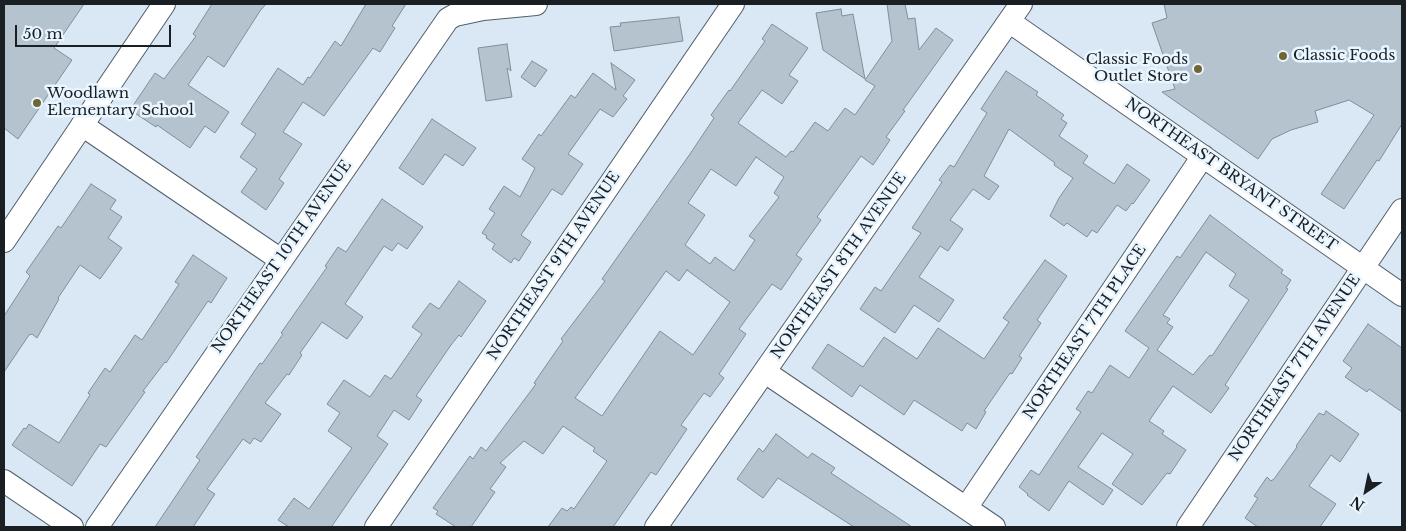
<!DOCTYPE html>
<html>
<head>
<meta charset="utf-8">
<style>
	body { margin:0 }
	#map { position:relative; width:1406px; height:531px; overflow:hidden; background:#d9e8f4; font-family:"Libre Baskerville",serif }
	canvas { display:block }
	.frame { position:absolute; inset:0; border:5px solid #1a1f23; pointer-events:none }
	.north { position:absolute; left:1341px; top:466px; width:50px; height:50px; -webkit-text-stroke:4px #e9f5ff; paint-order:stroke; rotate:214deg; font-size:14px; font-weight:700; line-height:20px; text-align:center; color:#1a1f23 }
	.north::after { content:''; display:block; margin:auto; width:18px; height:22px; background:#1a1f23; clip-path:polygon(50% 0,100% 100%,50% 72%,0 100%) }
	.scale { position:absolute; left:15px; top:25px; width:156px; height:22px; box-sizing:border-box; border:2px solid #1a1f23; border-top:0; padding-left:6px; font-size:15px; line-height:18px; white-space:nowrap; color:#1a1f23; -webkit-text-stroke:4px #e9f5ff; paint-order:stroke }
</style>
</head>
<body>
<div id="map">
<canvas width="1406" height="531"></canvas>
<div class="frame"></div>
<div class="north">N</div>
<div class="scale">50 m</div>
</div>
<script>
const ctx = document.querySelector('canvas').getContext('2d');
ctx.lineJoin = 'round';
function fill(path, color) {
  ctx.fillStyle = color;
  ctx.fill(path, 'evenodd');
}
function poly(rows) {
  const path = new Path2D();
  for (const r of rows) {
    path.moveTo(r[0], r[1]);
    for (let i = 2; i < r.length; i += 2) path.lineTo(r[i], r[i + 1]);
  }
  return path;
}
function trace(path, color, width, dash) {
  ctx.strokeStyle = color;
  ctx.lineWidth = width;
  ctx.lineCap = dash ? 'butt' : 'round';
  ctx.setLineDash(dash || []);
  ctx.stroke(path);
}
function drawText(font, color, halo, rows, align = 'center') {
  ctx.font = font + ' "Libre Baskerville",serif';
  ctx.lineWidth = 5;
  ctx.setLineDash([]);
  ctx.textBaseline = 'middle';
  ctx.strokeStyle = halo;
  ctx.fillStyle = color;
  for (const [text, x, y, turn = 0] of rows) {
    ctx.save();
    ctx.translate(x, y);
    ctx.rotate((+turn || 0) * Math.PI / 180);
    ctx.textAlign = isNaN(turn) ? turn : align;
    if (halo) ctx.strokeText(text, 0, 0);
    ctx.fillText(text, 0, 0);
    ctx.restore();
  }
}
const building = poly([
	[4,4,84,4,54,48,72,60,18,139,4,128,4,4],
	[212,4,266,4,260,11,224,67,208,56,188,85,229,112,215,133,205,126,190,148,157,125,156,127,130,110,155,73,164,79,196,36,193,34,212,4],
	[366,4,406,4,392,26,395,28,380,52,373,48,324,116,303,102,283,132,302,144,279,179,284,183,266,210,241,192,257,169,240,157,256,134,241,124,278,68,303,85,308,77,310,78,335,41,341,46,366,4],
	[887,4,905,4,908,19,915,18,919,50,936,28,953,40,903,110,905,111,886,137,890,140,873,165,861,156,817,217,821,220,796,255,802,259,781,290,772,284,739,329,746,334,719,374,724,378,710,397,704,393,681,425,687,429,656,475,651,472,613,527,548,527,562,508,567,511,571,507,574,509,607,461,593,451,595,448,563,426,543,454,524,441,500,463,506,467,490,489,495,492,471,527,456,527,436,514,438,511,433,508,470,456,473,459,481,447,486,451,536,384,534,383,563,341,561,339,605,281,602,279,690,154,714,118,711,115,729,90,730,91,765,41,762,39,772,24,808,48,789,75,798,81,782,104,762,90,738,123,786,157,791,151,793,152,815,122,828,131,845,108,855,115,875,86,865,80,892,41,887,4],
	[756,157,784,177,774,193,779,197,749,236,755,240,734,271,715,257,710,264,685,245,705,215,688,203,711,169,736,186,756,157],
	[687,270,730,302,693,355,660,331,602,416,575,398,666,271,679,281,687,270],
	[1164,4,1402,4,1402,124,1379,161,1377,160,1344,209,1321,194,1374,115,1349,100,1315,111,1318,122,1291,130,1272,139,1258,159,1162,92,1175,89,1152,23,1167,18,1164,4],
	[841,9,842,16,853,14,865,79,823,50,816,13,841,9],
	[679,17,683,41,614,51,610,27,621,26,620,23,679,17],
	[507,44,511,71,507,68,512,97,486,101,478,48,507,44],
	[532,61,547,70,535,87,521,77,532,61],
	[611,63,635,80,623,96,627,99,613,117,600,109,568,154,583,164,562,195,552,189,521,235,531,242,519,261,514,258,511,263,492,249,495,244,486,238,487,236,482,233,495,213,489,209,504,186,520,197,535,168,522,159,539,134,541,136,571,95,575,98,593,73,616,90,611,63],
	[1006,71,1038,92,1036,95,1064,115,1061,119,1067,123,1059,136,1088,156,1083,163,1114,184,1127,164,1150,180,1133,204,1132,203,1126,211,1117,205,1097,233,1092,230,1087,237,1067,223,1064,226,1050,216,1059,198,1073,178,1054,165,1055,163,1009,129,984,176,999,186,989,200,973,189,950,220,963,229,948,251,940,246,919,277,954,300,939,322,914,305,895,333,860,309,875,287,881,291,921,233,912,228,942,182,939,180,950,165,954,167,987,113,981,109,1006,71],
	[432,119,476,148,463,166,445,154,423,185,399,168,432,119],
	[91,184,116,200,110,209,122,217,108,238,122,248,100,279,80,265,58,298,59,299,37,338,32,334,29,335,4,372,4,316,30,276,26,272,58,226,61,228,91,184],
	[382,199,423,227,407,249,398,243,392,251,384,246,345,304,363,317,347,339,322,322,300,353,302,355,289,375,287,374,265,403,281,414,261,442,254,438,250,444,243,439,207,489,215,494,193,527,155,527,200,460,196,457,260,363,262,364,283,334,281,333,327,267,325,266,338,247,346,252,382,199],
	[1210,215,1283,270,1281,273,1291,280,1286,288,1288,289,1225,385,1229,388,1211,413,1173,386,1149,421,1164,431,1162,434,1186,450,1170,474,1167,473,1142,505,1112,484,1133,454,1102,433,1078,467,1113,490,1103,505,1069,481,1049,511,1027,495,1028,494,1019,487,1031,470,1039,475,1081,412,1076,409,1088,391,1092,393,1110,365,1129,378,1149,348,1125,331,1177,256,1180,258,1210,215],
	[1206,252,1236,274,1229,286,1249,300,1212,356,1210,355,1193,375,1157,350,1173,327,1167,323,1170,319,1163,315,1206,252],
	[193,255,227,278,211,303,208,301,166,363,165,362,143,391,145,392,106,447,100,444,72,486,12,445,24,428,26,429,29,424,59,443,90,395,88,393,105,368,110,372,135,335,142,340,179,284,175,282,193,255],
	[1045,260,1067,276,1037,320,1041,323,1019,356,1022,358,1012,374,1010,373,984,411,986,412,976,429,967,423,962,431,914,400,904,415,860,385,852,397,812,368,828,344,863,367,884,337,917,359,938,328,984,359,1009,322,1003,318,1045,260],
	[459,281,486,301,461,337,459,335,451,345,416,396,422,400,409,420,394,410,377,436,388,444,332,526,334,527,289,527,278,520,294,498,309,509,352,448,328,431,340,413,327,404,344,380,370,397,385,375,391,379,422,334,412,327,430,303,439,309,459,281],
	[1368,324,1402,348,1402,412,1369,389,1367,392,1345,377,1352,368,1343,361,1368,324],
	[1326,411,1359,434,1340,462,1331,455,1309,486,1336,504,1320,527,1258,527,1245,518,1258,498,1254,496,1267,477,1271,481,1274,479,1297,447,1296,446,1319,413,1324,415,1326,411],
	[776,434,808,458,812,453,835,468,831,473,912,527,854,527,778,478,763,498,737,479,759,448,763,452,776,434]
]);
fill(building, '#b5c3cf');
trace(building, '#818e99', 1);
const minor = poly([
	[1010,22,1402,295],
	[82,125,281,260],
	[4,241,164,4],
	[765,372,994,527],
	[4,481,72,527],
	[966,508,1203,156],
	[97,527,448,19,455,15,483,9,536,4],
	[376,527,733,4],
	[656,527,1021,4],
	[1188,527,1402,210]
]);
trace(minor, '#535f6a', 24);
trace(minor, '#fff', 22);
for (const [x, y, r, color] of [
	[1283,56,5,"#6f6633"],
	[1198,69,5,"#6f6633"],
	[37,103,5,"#6f6633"]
]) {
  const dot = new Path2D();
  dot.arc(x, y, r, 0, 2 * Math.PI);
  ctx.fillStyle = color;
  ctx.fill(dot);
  trace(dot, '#e9f5ff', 2);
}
drawText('15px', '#1a1f23', '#e9f5ff', [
	["Classic Foods",1293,56],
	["Classic Foods",1188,60,"right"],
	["Outlet Store",1188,77,"right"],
	["Woodlawn",47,94],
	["Elementary School",47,111]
], 'left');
drawText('15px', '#1a1f23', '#e9f5ff', [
	["NORTHEAST BRYANT STREET",1231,175,35],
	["NORTHEAST 10TH AVENUE",282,257,-55],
	["NORTHEAST 9TH AVENUE",554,266,-56],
	["NORTHEAST 8TH AVENUE",839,266,-55],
	["NORTHEAST 7TH PLACE",1085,332,-56],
	["NORTHEAST 7TH AVENUE",1295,368,-56]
]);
</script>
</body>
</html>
